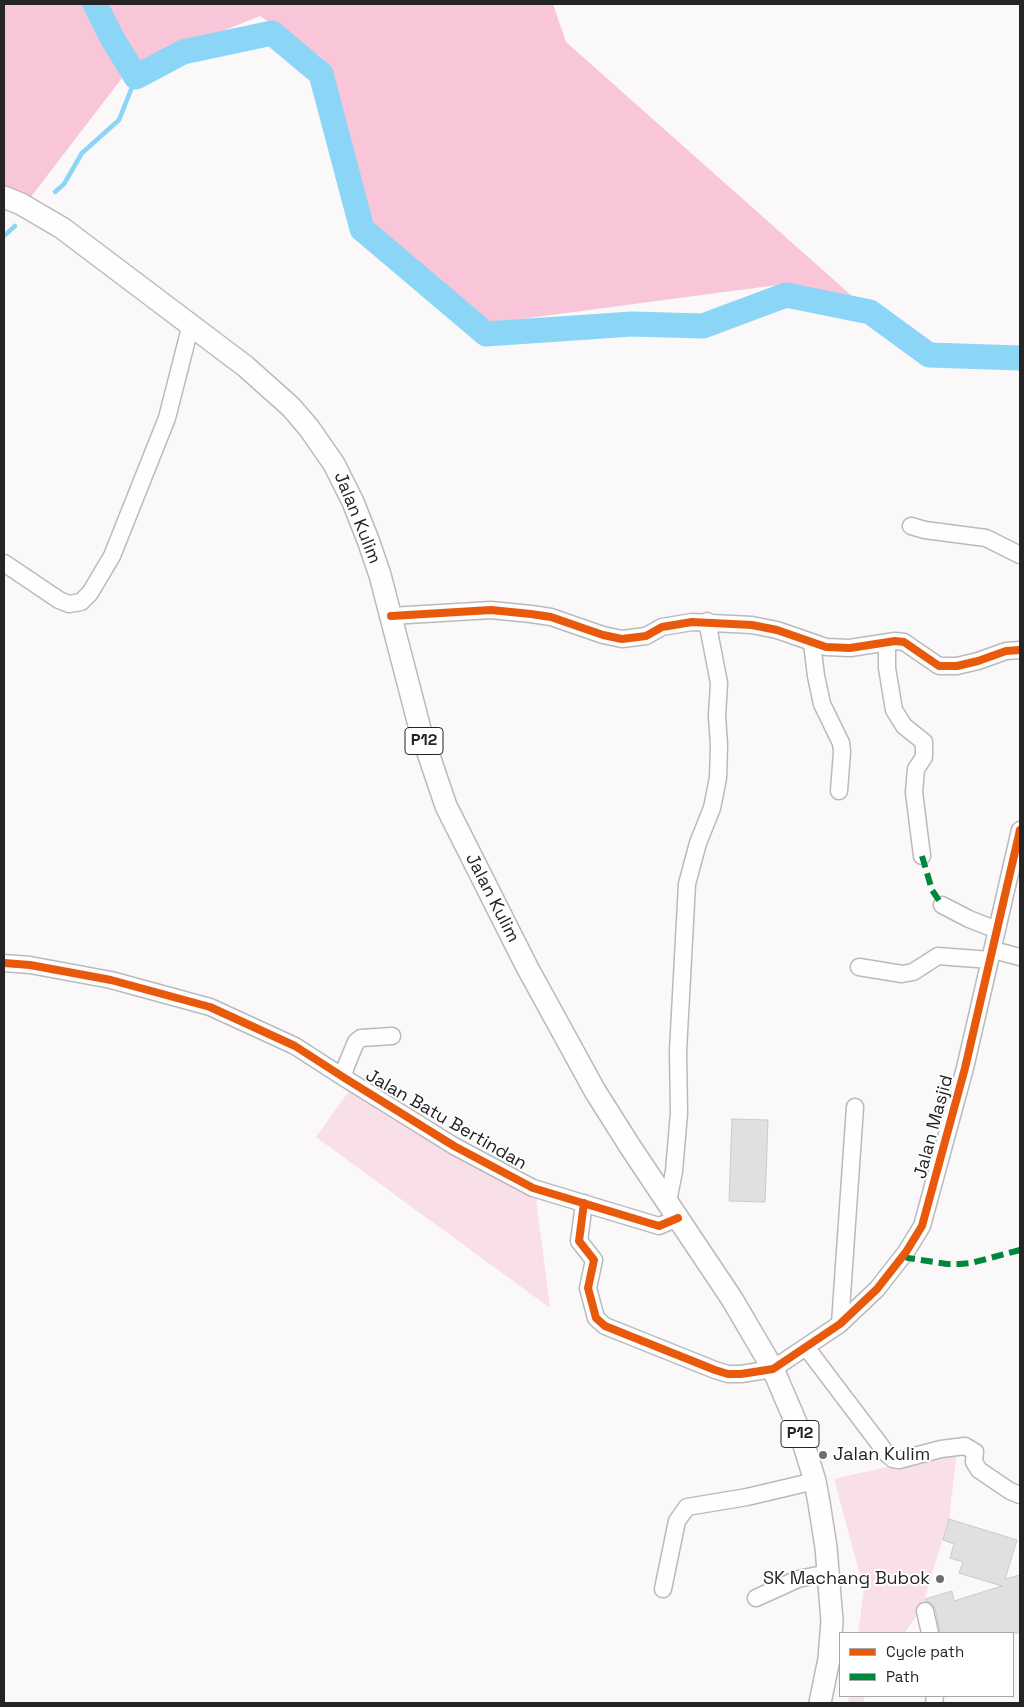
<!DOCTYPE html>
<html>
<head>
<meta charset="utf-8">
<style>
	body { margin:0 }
	#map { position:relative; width:1024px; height:1707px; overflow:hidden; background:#faf8f9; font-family:"Space Grotesk",sans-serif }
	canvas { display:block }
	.frame { position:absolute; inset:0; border:5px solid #252424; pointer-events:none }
	.legend { position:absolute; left:839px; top:1632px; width:175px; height:65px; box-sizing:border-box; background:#fff; border:1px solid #a8a7a7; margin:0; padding:6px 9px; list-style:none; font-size:15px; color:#252424 }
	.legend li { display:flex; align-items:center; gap:10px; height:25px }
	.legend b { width:25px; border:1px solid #a8a7a7 }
</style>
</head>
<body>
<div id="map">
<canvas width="1024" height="1707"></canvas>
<div class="frame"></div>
<ul class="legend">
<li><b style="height:6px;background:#e8590c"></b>Cycle path</li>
<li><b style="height:6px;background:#00873e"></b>Path</li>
</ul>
</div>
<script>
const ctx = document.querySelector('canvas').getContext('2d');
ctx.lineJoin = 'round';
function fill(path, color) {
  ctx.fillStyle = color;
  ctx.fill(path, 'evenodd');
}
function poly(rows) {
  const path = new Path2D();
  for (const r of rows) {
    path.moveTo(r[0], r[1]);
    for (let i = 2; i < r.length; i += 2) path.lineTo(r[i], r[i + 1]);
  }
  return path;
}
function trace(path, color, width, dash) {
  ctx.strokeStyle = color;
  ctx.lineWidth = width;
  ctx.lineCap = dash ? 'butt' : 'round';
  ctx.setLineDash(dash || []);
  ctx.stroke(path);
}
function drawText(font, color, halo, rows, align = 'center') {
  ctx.font = font + ' "Space Grotesk",sans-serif';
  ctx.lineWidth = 4;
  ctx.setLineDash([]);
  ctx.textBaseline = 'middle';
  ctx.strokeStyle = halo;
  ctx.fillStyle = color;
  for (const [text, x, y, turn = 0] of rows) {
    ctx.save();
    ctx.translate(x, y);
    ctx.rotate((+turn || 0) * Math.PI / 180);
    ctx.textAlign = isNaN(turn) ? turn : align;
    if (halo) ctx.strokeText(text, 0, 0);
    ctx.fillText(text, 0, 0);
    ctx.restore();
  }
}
fill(poly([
	[350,1090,536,1199,550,1308,316,1137],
	[957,1451,949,1519,922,1607,905,1633,858,1633,864,1590,834,1479],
	[849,1696,866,1696,862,1703,848,1703]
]), '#f9dfe8');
fill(poly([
	[4,4,84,4,122,78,27,202,4,188],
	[106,4,553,4,566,42,870,312,785,284,491,323,371,224,321,57,260,16,138,65]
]), '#f9c6d9');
trace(poly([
	[55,192,64,184,82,153,119,120,136,77],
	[4,236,15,226]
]), '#8bd5f6', 4.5);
trace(poly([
	[95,4,112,38,136,77,183,52,272,33,321,74,362,229,486,334,632,324,703,326,786,295,870,312,929,355,1020,358]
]), '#8bd5f6', 25);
const building = poly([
	[732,1119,768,1120,765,1202,729,1201,732,1119],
	[949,1519,1017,1540,1005,1579,1020,1575,1020,1633,940,1633,935,1608,932,1604,926,1601,925,1599,952,1591,954,1601,1002,1586,959,1573,963,1562,950,1558,954,1544,943,1540,949,1519]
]);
fill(building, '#e1dfe0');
trace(building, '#cbcaca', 1);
const minor = poly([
	[911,526,925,530,986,538,1020,555],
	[4,563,59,600,69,604,81,602,90,593,112,556,167,418,191,324],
	[391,616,491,610,531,614,551,617,603,635,622,639,646,636,662,627,692,622,752,625,777,630,826,647,850,648,895,641,904,642,939,666,957,666,978,661,1006,651,1020,650],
	[812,643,816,676,822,704,841,743,842,752,839,791],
	[887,643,887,668,894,710,904,726,924,742,924,757,916,769,914,792,922,856],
	[942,905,969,919,997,930],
	[993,950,1020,957],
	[4,963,30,965,111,980,210,1007,295,1046,343,1077,454,1146,533,1188,659,1226,678,1218],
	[859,967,902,974,913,972,938,956,990,960],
	[343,1077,346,1066,356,1042,361,1038,392,1036],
	[668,1202,674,1171,679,1113,678,1051,687,884,698,843,712,808,718,778,719,745,717,716,719,683,707,621],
	[584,1203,579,1241,594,1260,588,1288,596,1318,605,1326,715,1370,728,1374,741,1374,773,1369,840,1324,877,1289,906,1252,922,1226,965,1068,1020,830],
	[840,1324,855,1107],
	[806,1347,887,1454,893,1459,899,1460,941,1449,965,1446,975,1452,974,1462,979,1470,1010,1491,1020,1495],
	[663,1589,677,1521,687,1507,747,1497,815,1481],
	[756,1598,798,1579,828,1573],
	[925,1611,930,1633],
	[934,1703,935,1696]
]);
const major = poly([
	[4,197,21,204,62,228,245,366,291,407,309,428,334,464,353,502,368,540,380,575,420,729,446,806,527,967,595,1091,631,1148,732,1299,773,1369,800,1432,815,1481,819,1503,826,1547,832,1621,829,1659,820,1703]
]);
trace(minor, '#bbbaba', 19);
trace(major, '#bbbaba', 24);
trace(minor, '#fefefe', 16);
trace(major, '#fefefe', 21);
trace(poly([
	[922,856,932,890,942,905],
	[904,1255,908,1258,947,1264,960,1264,971,1263,1020,1250]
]), '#00873e', 6, [12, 6]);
trace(poly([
	[391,616,491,610,531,614,551,617,603,635,622,639,646,636,662,627,692,622,752,625,777,630,826,647,850,648,895,641,904,642,939,666,957,666,978,661,1006,651,1020,650],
	[4,963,30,965,111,980,210,1007,295,1046,343,1077,454,1146,533,1188,659,1226,678,1218],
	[584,1203,579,1241,594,1260,588,1288,596,1318,605,1326,715,1370,728,1374,741,1374,773,1369,840,1324,877,1289,906,1252,922,1226,965,1068,1020,830]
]), '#e8590c', 8);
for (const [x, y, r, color] of [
	[823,1455,5,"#706e6f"],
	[940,1579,5,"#706e6f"]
]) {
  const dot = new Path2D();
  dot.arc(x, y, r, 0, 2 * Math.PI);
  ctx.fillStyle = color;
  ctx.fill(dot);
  trace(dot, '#fff', 2);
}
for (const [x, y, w] of [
	[424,741,38],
	[800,1434,38]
]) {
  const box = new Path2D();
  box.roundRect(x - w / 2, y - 13.5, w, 27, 4);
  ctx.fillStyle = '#fff';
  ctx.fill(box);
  trace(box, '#252424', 1);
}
drawText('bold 16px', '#252424', null, [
	["P12",424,741],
	["P12",800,1434]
]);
drawText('18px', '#252424', '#fff', [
	["Jalan Kulim",357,518,68],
	["Jalan Kulim",492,898,63],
	["Jalan Batu Bertindan",446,1120,30],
	["Jalan Masjid",934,1127,-75]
]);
drawText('18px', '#252424', '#fff', [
	["Jalan Kulim",833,1455],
	["SK Machang Bubok",930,1579,"right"]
], 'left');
</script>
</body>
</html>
